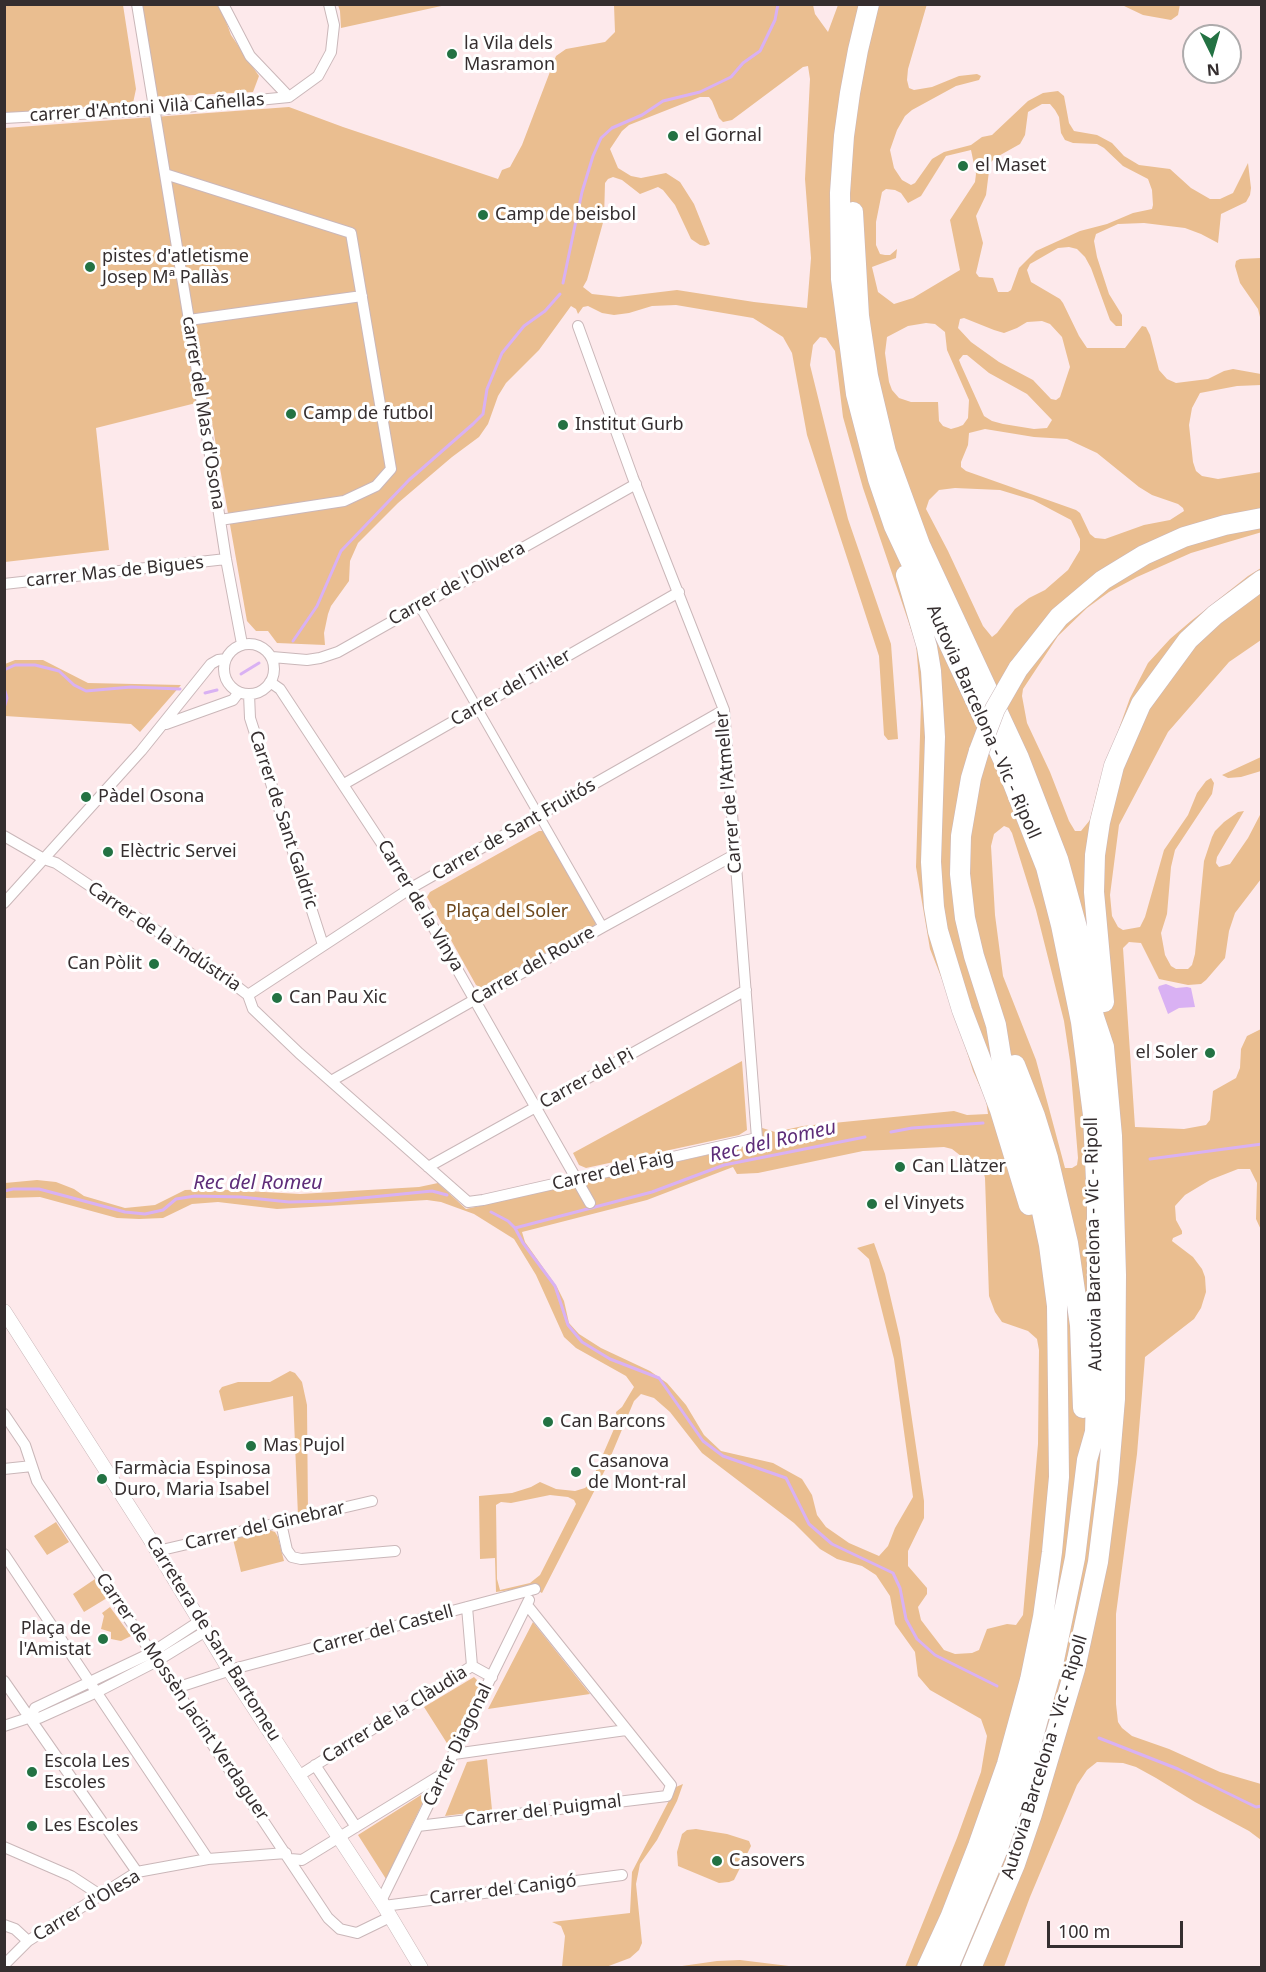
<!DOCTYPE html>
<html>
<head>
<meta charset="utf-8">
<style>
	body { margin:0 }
	#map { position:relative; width:1266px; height:1972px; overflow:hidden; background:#fde9eb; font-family:"Noto Sans",sans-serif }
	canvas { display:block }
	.frame { position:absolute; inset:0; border:6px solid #352e2f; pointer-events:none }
	.north { position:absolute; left:1182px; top:24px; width:60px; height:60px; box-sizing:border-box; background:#fff; border:2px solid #aeabac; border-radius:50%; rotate:175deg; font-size:16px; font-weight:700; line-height:24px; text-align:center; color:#352e2f }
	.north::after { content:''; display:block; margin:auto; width:21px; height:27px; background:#237243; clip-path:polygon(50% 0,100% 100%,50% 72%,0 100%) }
	.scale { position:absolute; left:1047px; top:1921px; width:136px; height:27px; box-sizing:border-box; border:3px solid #352e2f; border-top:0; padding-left:8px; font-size:18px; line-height:21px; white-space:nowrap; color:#352e2f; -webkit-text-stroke:4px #fff; paint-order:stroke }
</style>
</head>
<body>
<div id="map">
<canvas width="1266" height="1972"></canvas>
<div class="frame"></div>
<div class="north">N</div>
<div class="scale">100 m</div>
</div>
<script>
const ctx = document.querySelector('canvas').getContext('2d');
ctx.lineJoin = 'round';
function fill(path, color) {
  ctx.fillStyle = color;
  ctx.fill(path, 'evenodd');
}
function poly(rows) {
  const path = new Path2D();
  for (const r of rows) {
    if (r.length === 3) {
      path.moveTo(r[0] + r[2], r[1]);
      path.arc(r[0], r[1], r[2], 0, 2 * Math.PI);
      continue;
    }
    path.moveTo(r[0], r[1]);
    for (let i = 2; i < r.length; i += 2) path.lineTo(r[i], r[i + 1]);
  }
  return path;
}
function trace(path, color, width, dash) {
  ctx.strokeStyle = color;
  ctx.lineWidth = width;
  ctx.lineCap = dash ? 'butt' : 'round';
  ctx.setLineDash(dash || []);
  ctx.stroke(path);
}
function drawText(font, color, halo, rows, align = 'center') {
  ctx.font = font + ' "Noto Sans",sans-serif';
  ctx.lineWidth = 6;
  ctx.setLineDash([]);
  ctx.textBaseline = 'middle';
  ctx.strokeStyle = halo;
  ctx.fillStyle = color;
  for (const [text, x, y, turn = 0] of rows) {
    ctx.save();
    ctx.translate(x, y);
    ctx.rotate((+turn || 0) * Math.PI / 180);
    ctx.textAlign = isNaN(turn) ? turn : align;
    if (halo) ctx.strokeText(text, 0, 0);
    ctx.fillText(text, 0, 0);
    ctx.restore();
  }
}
fill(poly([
	[927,4,908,69,907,80,909,88,914,90,932,87,959,76,977,74,981,76,979,80,956,86,912,110,905,116,897,130,890,150,894,168,902,180,911,185,915,183,932,159,944,152,971,145,982,137,992,135,1028,101,1043,93,1058,91,1064,96,1069,123,1074,131,1097,135,1112,143,1124,156,1139,165,1170,169,1191,188,1210,199,1220,199,1233,193,1248,163,1251,188,1250,195,1246,202,1221,214,1218,243,1201,234,1185,228,1144,223,1118,224,1096,234,1094,241,1097,257,1109,294,1122,315,1122,326,1116,326,1110,320,1091,268,1085,257,1077,249,1069,247,1058,248,1030,264,1027,270,1031,282,1060,299,1063,303,1079,336,1087,348,1125,348,1142,326,1146,327,1150,335,1159,370,1167,379,1176,383,1208,379,1224,371,1233,369,1261,374,1261,385,1237,386,1200,393,1192,408,1189,425,1193,462,1196,471,1202,476,1218,479,1261,472,1262,532,1191,553,1137,577,1109,592,1087,608,1058,636,1023,689,1022,696,1027,723,1050,772,1069,821,1075,831,1081,831,1090,820,1099,784,1130,698,1148,663,1170,639,1191,621,1248,576,1261,568,1261,640,1229,662,1168,732,1119,825,1110,895,1112,916,1118,927,1123,930,1140,927,1145,917,1164,850,1188,815,1197,793,1206,781,1211,778,1214,783,1212,794,1175,850,1171,867,1167,914,1161,933,1165,955,1171,966,1176,969,1188,969,1192,965,1195,954,1204,861,1212,837,1215,831,1224,822,1238,812,1244,811,1217,857,1216,863,1219,867,1230,864,1248,838,1261,813,1261,879,1235,913,1229,931,1225,958,1206,980,1201,984,1188,985,1159,979,1141,943,1129,942,1123,948,1135,1127,1184,1129,1206,1125,1210,1120,1213,1091,1236,1078,1240,1068,1241,1049,1247,1036,1261,1029,1262,1232,1256,1219,1257,1183,1250,1169,1238,1169,1210,1180,1185,1195,1175,1206,1176,1220,1182,1231,1182,1234,1173,1238,1172,1241,1193,1257,1202,1269,1205,1277,1206,1292,1201,1308,1194,1319,1145,1357,1137,1454,1116,1614,1116,1704,1118,1722,1122,1728,1132,1736,1169,1749,1220,1772,1261,1784,1261,1840,1249,1831,1195,1802,1156,1778,1136,1767,1123,1763,1097,1762,1087,1770,1077,1785,1030,1897,1004,1967,905,1967,957,1838,981,1772,987,1736,981,1719,930,1690,918,1676,915,1652,895,1624,890,1596,876,1575,862,1566,837,1559,820,1549,794,1523,702,1453,670,1412,654,1398,641,1394,634,1401,605,1470,542,1593,531,1587,496,1592,495,1558,480,1559,479,1496,512,1493,531,1487,540,1482,556,1489,575,1491,585,1488,591,1482,617,1422,616,1412,622,1407,634,1387,626,1376,576,1348,564,1337,536,1275,514,1239,474,1214,441,1202,427,1200,277,1209,218,1202,192,1204,163,1218,139,1219,117,1218,40,1197,5,1198,5,1183,37,1180,56,1182,74,1189,84,1196,125,1208,155,1205,185,1190,211,1189,300,1194,419,1187,438,1183,466,1209,760,1143,759,1127,775,1132,803,1126,954,1111,967,1115,988,1114,986,1100,973,1071,951,1002,930,949,916,867,921,703,916,644,863,488,843,417,835,351,826,338,820,337,813,345,810,365,848,519,891,644,898,739,888,740,884,735,879,656,807,435,792,353,783,337,753,318,676,305,652,306,629,313,614,315,602,313,588,306,583,307,578,314,576,309,571,306,539,350,506,383,498,396,488,424,479,437,452,457,398,503,358,543,350,561,349,581,331,606,328,614,324,633,325,645,277,643,268,631,256,631,247,621,208,400,96,428,109,550,5,562,5,128,289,107,343,127,498,179,502,170,510,167,522,145,556,56,566,49,605,42,615,32,614,5,813,5,815,14,828,32,838,5],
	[808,66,810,79,805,179,811,258,807,308,754,302,677,290,619,297,592,294,583,287,587,280,604,219,605,183,608,179,613,177,622,180,640,194,658,187,663,190,675,205,691,239,700,245,705,246,710,244,694,204,680,182,666,173,641,178,631,176,618,168,610,149,622,131,629,125,700,97,709,97,712,101,719,118,723,122,732,120,803,67],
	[1042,104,1050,104,1055,110,1059,117,1061,133,1065,140,1073,143,1097,144,1104,148,1123,166,1148,179,1152,190,1153,205,1152,209,1133,213,1107,224,1080,231,1036,251,1019,268,1011,290,1008,292,998,292,993,278,979,277,976,273,983,243,976,216,986,195,990,163,995,158,1020,144,1025,135,1028,112],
	[971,150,976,174,975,182,950,220,960,270,913,298,894,304,878,292,872,267,896,258,897,249,890,255,885,255,880,254,876,245,876,222,882,192,886,189,895,190,901,193,908,203,921,196,946,156],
	[964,318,994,330,1004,333,1017,328,1027,322,1042,321,1050,324,1062,337,1070,367,1060,397,1056,400,1051,399,1033,380,999,362,971,342,958,328,960,319],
	[926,323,935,324,945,332,947,350,969,400,968,418,963,425,958,427,951,429,943,426,939,421,938,402,911,402,899,398,892,390,889,382,885,353,887,337,908,326],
	[963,355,967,355,989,373,1027,394,1052,420,1047,428,1034,429,1003,424,992,421,984,416,961,365,959,360],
	[985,429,1034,437,1067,439,1097,453,1139,487,1152,495,1178,504,1183,508,1184,511,1170,520,1144,525,1105,539,1095,538,1090,534,1080,513,1076,510,966,471,961,467,961,462,968,445,969,433],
	[955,488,1000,490,1033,500,1071,520,1080,539,1080,550,1068,570,1045,590,1029,598,1015,609,997,633,992,637,983,626,948,551,926,509,929,500,939,490],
	[1004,826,1009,828,1012,833,1036,910,1064,1021,1070,1061,1078,1158,1077,1165,1072,1168,1065,1168,1036,1060,1003,976,995,915,991,846,994,834],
	[944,1147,952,1149,961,1156,965,1162,974,1162,983,1169,985,1178,989,1296,995,1312,1002,1322,1028,1331,1037,1339,1039,1350,1038,1444,1023,1615,1016,1625,1007,1624,987,1629,979,1650,972,1653,955,1654,944,1650,921,1620,918,1607,927,1594,927,1588,908,1566,908,1551,924,1518,924,1501,900,1338,885,1274,874,1243,857,1248,869,1259,894,1359,913,1497,895,1528,888,1546,879,1556,849,1543,826,1527,817,1515,812,1495,802,1479,773,1463,721,1451,704,1435,686,1405,667,1383,650,1371,601,1348,579,1334,569,1323,564,1301,557,1287,525,1242,522,1232,647,1200,733,1167,737,1174,758,1173,863,1151],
	[550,1495,568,1497,574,1500,576,1504,540,1575,530,1583,500,1590,497,1579,496,1505,501,1502,511,1503],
	[1180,4,1178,15,1171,20,1143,15,1122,5],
	[5,5,123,5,136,89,133,103,5,114],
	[141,5,220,5,231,35,259,76,253,92,155,97],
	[338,5,446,5,341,28,340,11],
	[1261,258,1262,258,1261,321,1258,309,1240,283,1235,266,1236,261,1240,259],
	[15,660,43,660,88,683,181,685,140,732,131,724,5,716,5,664],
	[1261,757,1261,771,1241,777,1228,778,1222,775],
	[539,831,544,831,597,921,595,925,482,988,476,985,427,897,430,892],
	[742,1061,747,1130,739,1135,586,1168,579,1165,573,1153],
	[290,1371,295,1373,302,1382,307,1405,308,1514,298,1516,293,1396,224,1411,219,1391,222,1387,238,1382,270,1382],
	[56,1522,69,1542,47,1555,34,1536],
	[269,1530,275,1532,278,1537,284,1561,241,1572,233,1539],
	[95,1579,107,1598,84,1612,73,1594],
	[110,1607,131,1636,121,1641,111,1639,111,1632,101,1629,104,1616,102,1613],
	[533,1622,590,1694,488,1709],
	[474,1677,481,1684,450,1748,424,1707],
	[487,1759,492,1810,445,1816,467,1762],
	[683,1784,677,1801,657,1840,640,1864,636,1884,642,1943,639,1950,630,1958,606,1967,562,1967,565,1936,561,1926,552,1922,630,1913,632,1872,676,1787],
	[421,1795,424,1800,386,1879,358,1835],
	[696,1829,727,1834,749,1841,751,1846,734,1880,729,1882,719,1883,678,1866,677,1852,682,1834,687,1830],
	[740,1960,797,1967,675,1967,717,1961]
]), '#eabe90');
fill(poly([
	[1166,984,1176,988,1187,987,1191,988,1195,1007,1179,1008,1168,1014,1158,988,1159,986]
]), '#d9b1f3');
trace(poly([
	[563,283,582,192,593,156,601,138,612,128,642,115,663,101,700,92,731,77,743,63,760,51,775,20,778,4],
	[293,641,317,606,341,551,409,480,473,424,483,414,487,389,502,353,524,326,545,311,560,294],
	[4,670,15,665,35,665,59,671,74,685,86,691,131,687,180,689],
	[241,674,259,663],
	[4,688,7,698,4,708],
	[205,693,217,690],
	[891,1132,912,1128,983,1123],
	[1150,1159,1262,1144],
	[4,1191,13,1189,39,1189,125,1212,145,1214,163,1210,176,1199,195,1196,241,1197,289,1202,332,1201,432,1191,447,1195],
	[491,1212,508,1221,515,1228,523,1243,555,1286,568,1325,582,1342,610,1359,659,1378,703,1441,723,1456,786,1478,809,1524,832,1544,893,1573,900,1588,906,1619,917,1639,935,1655,997,1686],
	[515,1228,652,1192,724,1165,865,1137],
	[1099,1738,1178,1769,1256,1807,1262,1806]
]), '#d9b1f3', 3);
const pedestrian = poly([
	[419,606,603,927]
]);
const minor = poly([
	[137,4,189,320,226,559,242,644],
	[223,4,250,56,289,97],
	[289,97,318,76,331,52,334,25,329,4],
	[4,118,155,110,289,97],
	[165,174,351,233,391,469,376,486,344,501,220,520],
	[189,320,362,296],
	[4,584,226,559],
	[249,669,25],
	[272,657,307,660,320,658,338,652,636,484],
	[270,682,280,689,411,888,590,1203],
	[249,694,250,718,323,945],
	[166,724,233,700,239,692],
	[344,784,679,592],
	[4,836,44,859,56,863,218,972,248,995,253,1009,299,1053,468,1202,483,1200,757,1138,724,710,633,478,578,326],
	[4,903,141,751,211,664,218,660,226,659],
	[248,995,411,888,724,710],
	[331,1081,603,927,736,854],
	[428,1167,746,990],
	[4,1414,25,1445,37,1481,328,1918,340,1929,357,1933,390,1917],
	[4,1469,32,1466],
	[281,1523,287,1550,292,1557,301,1559,395,1551],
	[158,1552,166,1549,372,1501],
	[4,1554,208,1859],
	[467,1607,472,1666],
	[4,1681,137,1872],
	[176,1688,237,1668,535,1589],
	[31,1717,35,1708,151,1653,200,1621],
	[4,1726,31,1717,39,1718,97,1692,157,1661,206,1631],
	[454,1754,626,1730],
	[315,1765,356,1827],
	[300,1775,472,1666,492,1677],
	[418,1826,667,1796,671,1785,527,1605],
	[4,1847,71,1876,100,1895],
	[290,1859,302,1860,444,1773],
	[381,1901,529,1600],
	[384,1906,622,1875],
	[4,1925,15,1929,28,1941],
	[4,1965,28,1941,137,1872,208,1859,286,1853]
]);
const tertiary = poly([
	[4,1311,150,1539,235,1679,384,1906,421,1968]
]);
const motorway = poly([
	[869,4,858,50,850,93,844,136,840,193,841,279,856,394,878,479,894,526,1007,768,1046,867,1061,925,1081,1022,1093,1115,1097,1203,1097,1363,1095,1432,1087,1460,1075,1558,1054,1660,1021,1781,997,1851,948,1968],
	[853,212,859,316,868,376,886,452,920,545,1019,758,1058,859,1079,935,1094,1017,1104,1047,1112,1136,1116,1275,1115,1399,1108,1482,1098,1562,1075,1669,1032,1814,1015,1864,971,1968],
	[906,575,927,647,931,671,935,737,931,862,934,907,938,931,962,1010,1000,1110,1029,1205],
	[1018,669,1059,617,1103,580,1144,555,1184,537,1225,525,1262,518],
	[1104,1002,1094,892,1095,855,1100,822,1114,766,1141,704,1188,640,1215,615,1262,580],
	[1015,1065,1035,1116,1048,1158,1068,1243,1080,1325,1083,1408],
	[927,1968,950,1918,978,1846,1007,1764,1030,1680,1043,1617,1052,1552,1059,1477,1057,1306,1049,1245,1029,1150,1001,1056,996,1025,974,956,965,918,960,874,961,836,971,778,979,751]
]);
trace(pedestrian, '#cab7b9', 10);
trace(minor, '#cab7b9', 12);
trace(tertiary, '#cab7b9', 15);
trace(motorway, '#cab7b9', 21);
trace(pedestrian, '#fff', 8);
trace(minor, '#fff', 10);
trace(tertiary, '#fff', 14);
trace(motorway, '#fff', 20);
const motorwayBridge = poly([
	[979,751,995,709,1018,669]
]);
trace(motorwayBridge, '#cab7b9', 21, []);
trace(motorwayBridge, '#fff', 20);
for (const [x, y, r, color] of [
	[452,54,6,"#237243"],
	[673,136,6,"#237243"],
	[963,166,6,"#237243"],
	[483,215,6,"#237243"],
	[90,267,6,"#237243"],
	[291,414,6,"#237243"],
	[563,425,6,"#237243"],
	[86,797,6,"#237243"],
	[108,852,6,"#237243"],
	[154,964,6,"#237243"],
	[277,998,6,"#237243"],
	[1210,1053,6,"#237243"],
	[900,1167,6,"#237243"],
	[872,1204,6,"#237243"],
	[548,1422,6,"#237243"],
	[251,1446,6,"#237243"],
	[576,1472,6,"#237243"],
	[102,1479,6,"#237243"],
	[103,1639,6,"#237243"],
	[32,1772,6,"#237243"],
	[32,1826,6,"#237243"],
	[717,1861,6,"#237243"]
]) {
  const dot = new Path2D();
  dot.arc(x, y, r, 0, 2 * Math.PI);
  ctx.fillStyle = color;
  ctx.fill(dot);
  trace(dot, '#fff', 2);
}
drawText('18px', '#352e2f', '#fff', [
	["la Vila dels",464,44],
	["Masramon",464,65],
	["el Gornal",685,136],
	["el Maset",975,166],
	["Camp de beisbol",495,215],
	["pistes d'atletisme",102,257],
	["Josep Mª Pallàs",102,278],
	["Camp de futbol",303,414],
	["Institut Gurb",575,425],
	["Pàdel Osona",98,797],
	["Elèctric Servei",120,852],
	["Can Pòlit",142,964,"right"],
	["Can Pau Xic",289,998],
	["el Soler",1198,1053,"right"],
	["Can Llàtzer",912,1167],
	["el Vinyets",884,1204],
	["Can Barcons",560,1422],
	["Mas Pujol",263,1446],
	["Casanova",588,1462],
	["de Mont-ral",588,1483],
	["Farmàcia Espinosa",114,1469],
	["Duro, Maria Isabel",114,1490],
	["Plaça de",91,1629,"right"],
	["l'Amistat",91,1650,"right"],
	["Escola Les",44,1762],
	["Escoles",44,1783],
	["Les Escoles",44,1826],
	["Casovers",729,1861]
], 'left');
drawText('18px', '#352e2f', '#fff', [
	["carrer d'Antoni Vilà Cañellas",147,108,-4],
	["carrer del Mas d'Osona",203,413,81],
	["carrer Mas de Bigues",115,572,-6],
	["Carrer de l'Olivera",457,584,-29],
	["Carrer del Til·ler",511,688,-30],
	["Autovia Barcelona - Vic - Ripoll",983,722,66],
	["Carrer de l'Atmeller",729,792,-95],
	["Carrer de Sant Galdric",283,820,72],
	["Carrer de Sant Fruitós",514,830,-30],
	["Carrer de la Vinya",420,906,59],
	["Carrer de la Indústria",164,937,34],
	["Carrer del Roure",533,966,-30],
	["Carrer del Pi",587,1079,-29],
	["Carrer del Faig",613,1171,-13],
	["Autovia Barcelona - Vic - Ripoll",1094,1244,-91],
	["Carrer del Ginebrar",265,1526,-13],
	["Carrer del Castell",383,1630,-15],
	["Carretera de Sant Bartomeu",213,1639,58],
	["Carrer de Mossèn Jacint Verdaguer",182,1697,56],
	["Carrer de la Clàudia",395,1715,-32],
	["Carrer Diagonal",458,1745,-64],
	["Autovia Barcelona - Vic - Ripoll",1045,1757,-73],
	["Carrer del Puigmal",543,1811,-7],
	["Carrer del Canigó",503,1890,-7],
	["Carrer d'Olesa",87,1906,-31]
]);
drawText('18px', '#6c461a', '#fff', [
	["Plaça del Soler",507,912]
]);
drawText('italic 20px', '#5e2d79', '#fff', [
	["Rec del Romeu",773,1142,-13],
	["Rec del Romeu",258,1183]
]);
</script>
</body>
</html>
